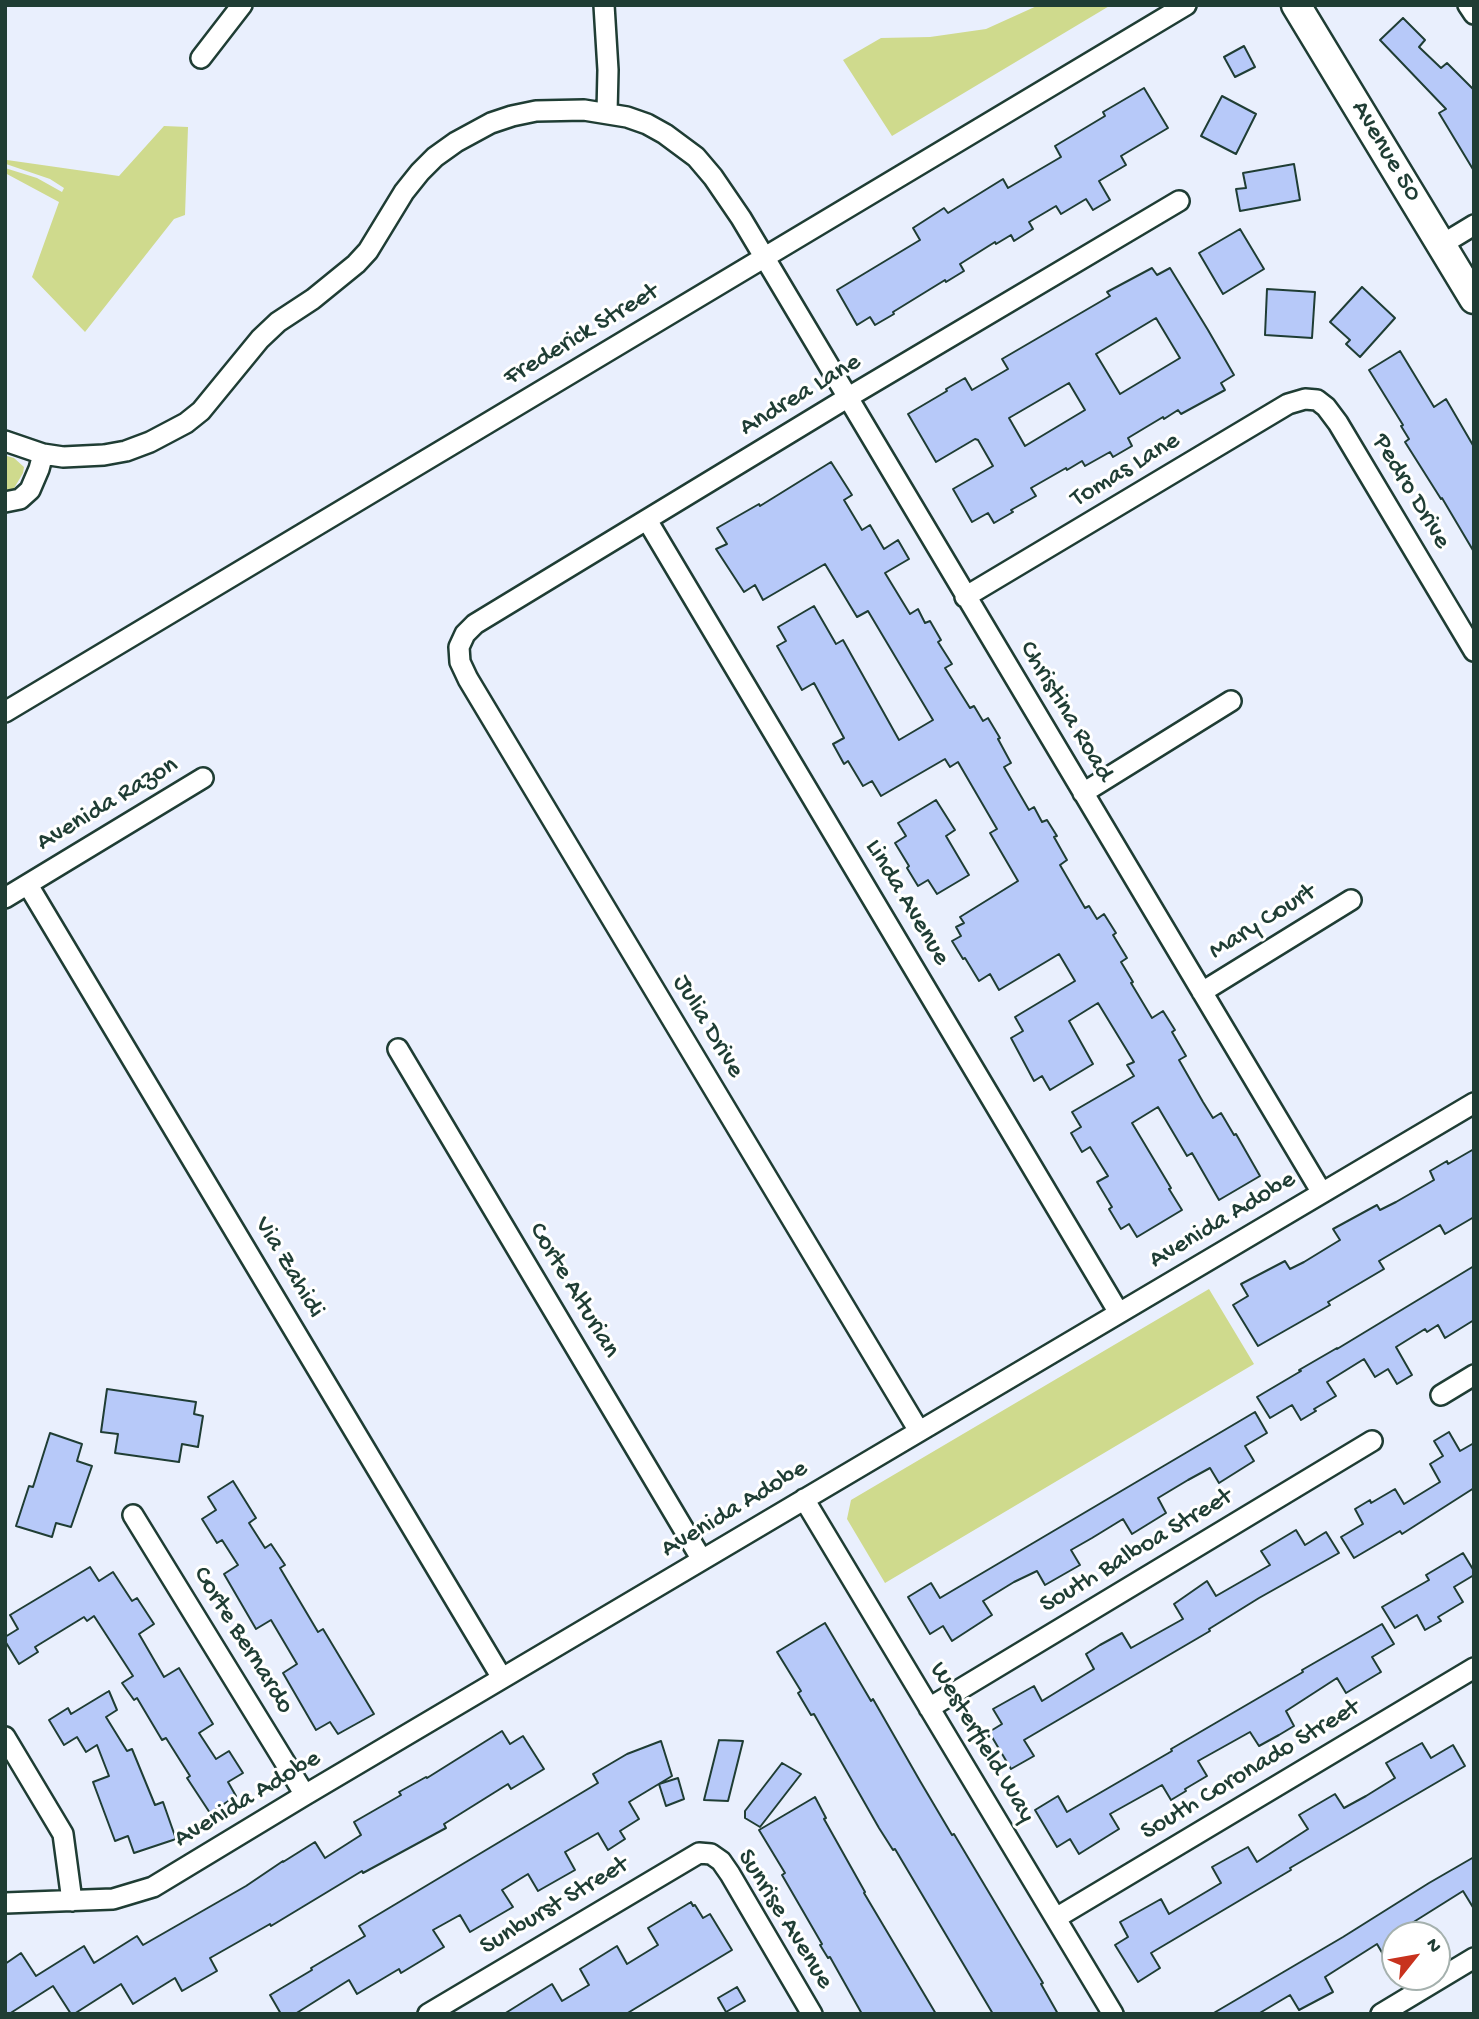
<!DOCTYPE html>
<html>
<head>
<meta charset="utf-8">
<style>
	body { margin:0 }
	#map { position:relative; width:1479px; height:2019px; overflow:hidden; background:#e9effd; font-family:"Gochi Hand",sans-serif }
	canvas { display:block }
	.frame { position:absolute; inset:0; border:7px solid #1f3d34; pointer-events:none }
	.north { position:absolute; left:1381px; top:1921px; width:70px; height:70px; box-sizing:border-box; background:#fff; border:2px solid #a5b1ae; border-radius:50%; rotate:59deg; font-size:19px; font-weight:700; line-height:28px; text-align:center; color:#1f3d34 }
	.north::after { content:''; display:block; margin:auto; width:24px; height:32px; background:#c8321e; clip-path:polygon(50% 0,100% 100%,50% 72%,0 100%) }
</style>
</head>
<body>
<div id="map">
<canvas width="1479" height="2019"></canvas>
<div class="frame"></div>
<div class="north">N</div>
</div>
<script>
const ctx = document.querySelector('canvas').getContext('2d');
ctx.lineJoin = 'round';
function fill(path, color) {
  ctx.fillStyle = color;
  ctx.fill(path, 'evenodd');
}
function poly(rows) {
  const path = new Path2D();
  for (const r of rows) {
    path.moveTo(r[0], r[1]);
    for (let i = 2; i < r.length; i += 2) path.lineTo(r[i], r[i + 1]);
  }
  return path;
}
function trace(path, color, width, dash) {
  ctx.strokeStyle = color;
  ctx.lineWidth = width;
  ctx.lineCap = dash ? 'butt' : 'round';
  ctx.setLineDash(dash || []);
  ctx.stroke(path);
}
function drawText(font, color, halo, rows, align = 'center') {
  ctx.font = font + ' "Gochi Hand",sans-serif';
  ctx.lineWidth = 6;
  ctx.setLineDash([]);
  ctx.textBaseline = 'middle';
  ctx.strokeStyle = halo;
  ctx.fillStyle = color;
  for (const [text, x, y, turn = 0] of rows) {
    ctx.save();
    ctx.translate(x, y);
    ctx.rotate((+turn || 0) * Math.PI / 180);
    ctx.textAlign = isNaN(turn) ? turn : align;
    if (halo) ctx.strokeText(text, 0, 0);
    ctx.fillText(text, 0, 0);
    ctx.restore();
  }
}
fill(poly([
	[1039,5,1111,5,892,136,843,60,881,38,930,37,986,29],
	[164,126,188,127,185,215,174,219,85,332,32,277,59,202,5,173,5,168,37,178,62,192,64,188,50,179,6,164,7,160,119,176],
	[7,456,14,458,24,467,23,473,13,490,7,492,5,492,5,457],
	[1209,1289,1254,1364,885,1583,847,1519,851,1500]
]), '#cfda8d');
const building = poly([
	[1403,18,1425,40,1419,47,1441,68,1447,63,1474,90,1474,171,1439,113,1446,109,1380,40,1403,18],
	[1244,46,1255,67,1235,77,1224,57,1244,46],
	[1144,88,1168,128,1121,156,1126,165,1099,181,1110,200,1093,210,1086,199,1061,214,1056,206,1029,222,1033,229,1014,241,1011,235,996,244,995,242,960,264,964,271,946,282,945,280,893,312,894,314,875,325,870,317,857,325,837,290,920,240,913,228,944,208,948,213,1003,179,1008,188,1061,157,1055,146,1105,116,1103,112,1144,88],
	[1222,96,1256,114,1236,154,1201,136,1222,96],
	[1294,164,1300,200,1240,211,1236,189,1246,188,1243,173,1294,164],
	[1240,229,1264,269,1223,294,1199,253,1240,229],
	[1152,268,1157,275,1170,268,1208,330,1234,375,1221,383,1225,390,1181,414,1178,410,1164,419,1163,417,1128,438,1132,446,1113,457,1110,452,1085,466,1082,461,1067,470,1066,468,1031,488,1036,496,1011,510,1013,512,994,523,988,513,972,522,953,489,993,466,978,440,975,439,936,462,908,414,947,391,946,389,965,378,972,390,1008,369,1002,359,1110,296,1107,292,1152,268],
	[1156,318,1180,358,1120,394,1096,354,1156,318],
	[1069,383,1085,410,1025,446,1009,418,1069,383],
	[1362,287,1395,318,1360,357,1346,344,1350,340,1330,322,1362,287],
	[1267,289,1315,292,1312,338,1265,335,1267,289],
	[1400,351,1434,407,1446,399,1474,447,1474,552,1442,498,1441,499,1405,442,1409,439,1401,426,1403,425,1369,370,1400,351],
	[831,462,852,495,844,500,862,530,870,525,884,549,898,540,909,559,885,573,910,614,918,609,925,623,930,621,941,640,938,642,952,664,945,668,970,708,974,706,983,721,988,718,1000,738,998,739,1011,763,1004,767,1029,810,1034,807,1042,822,1047,820,1057,836,1054,837,1067,860,1060,865,1085,908,1089,906,1097,919,1104,914,1116,933,1113,935,1127,958,1121,962,1133,982,1131,983,1152,1018,1163,1011,1175,1030,1172,1032,1186,1056,1179,1060,1203,1102,1213,1118,1221,1113,1234,1135,1236,1134,1260,1176,1219,1200,1192,1153,1187,1156,1158,1107,1132,1123,1171,1188,1169,1189,1182,1210,1137,1237,1129,1224,1121,1229,1109,1209,1112,1207,1097,1182,1108,1176,1090,1147,1082,1152,1071,1133,1081,1127,1072,1112,1134,1076,1127,1065,1134,1062,1098,1003,1069,1021,1093,1064,1050,1090,1042,1076,1034,1081,1011,1038,1023,1031,1015,1017,1075,981,1059,954,999,990,990,974,979,981,965,958,963,959,952,941,961,936,956,927,964,923,960,917,1018,881,990,833,997,829,958,762,950,767,945,759,881,796,872,781,863,786,848,761,844,764,833,744,844,738,814,683,802,690,777,646,786,641,778,627,814,606,836,644,843,640,899,740,933,720,868,611,857,617,825,564,763,600,755,585,744,592,716,549,727,544,717,528,759,504,760,506,831,462],
	[936,800,955,830,946,836,969,875,937,894,928,880,918,886,907,868,909,866,895,843,906,836,898,823,936,800],
	[1474,1149,1474,1217,1445,1234,1440,1225,1379,1261,1384,1269,1328,1302,1330,1305,1258,1346,1233,1305,1248,1296,1241,1284,1285,1261,1290,1269,1304,1262,1340,1240,1333,1229,1377,1205,1380,1210,1396,1202,1434,1180,1430,1171,1447,1161,1448,1164,1474,1149],
	[1474,1266,1474,1320,1445,1338,1438,1325,1427,1332,1425,1329,1396,1347,1412,1375,1397,1384,1388,1369,1375,1377,1364,1359,1327,1382,1336,1396,1314,1409,1316,1411,1301,1420,1292,1405,1270,1418,1257,1397,1301,1371,1299,1370,1337,1348,1337,1349,1474,1266],
	[107,1389,196,1402,194,1414,203,1416,198,1447,182,1444,179,1462,115,1453,118,1434,101,1432,107,1389],
	[1255,1412,1267,1433,1245,1446,1254,1461,1219,1483,1210,1468,1188,1480,1158,1498,1166,1513,1132,1534,1123,1519,1092,1538,1071,1550,1080,1565,1045,1585,1037,1571,1014,1582,983,1601,992,1615,952,1641,943,1626,930,1634,908,1597,931,1583,940,1598,1255,1412],
	[1449,1432,1460,1451,1474,1443,1474,1488,1402,1534,1400,1531,1354,1558,1341,1537,1363,1524,1355,1509,1370,1500,1371,1503,1395,1489,1404,1504,1440,1482,1430,1464,1443,1456,1434,1441,1449,1432],
	[50,1433,82,1444,77,1461,92,1466,71,1527,56,1523,52,1537,16,1526,29,1486,33,1487,50,1433],
	[233,1481,256,1518,249,1523,265,1548,271,1544,285,1565,280,1568,318,1632,323,1629,374,1714,338,1734,330,1722,316,1730,283,1673,297,1664,271,1620,256,1629,224,1574,238,1565,222,1540,217,1543,202,1519,216,1510,208,1497,233,1481],
	[1296,1530,1305,1545,1326,1532,1339,1553,1259,1598,1209,1629,1210,1631,1024,1740,1034,1756,1011,1769,989,1732,1002,1724,993,1709,1034,1686,1042,1701,1094,1669,1086,1654,1100,1645,1122,1633,1131,1648,1183,1619,1174,1604,1207,1581,1216,1596,1270,1565,1261,1551,1296,1530],
	[1463,1553,1474,1571,1474,1575,1454,1587,1463,1602,1438,1617,1441,1621,1425,1630,1417,1615,1395,1628,1382,1607,1429,1580,1426,1575,1463,1553],
	[90,1567,99,1581,113,1572,132,1601,137,1598,154,1624,139,1634,164,1677,179,1668,213,1724,199,1733,216,1759,229,1751,243,1773,228,1782,236,1796,210,1813,187,1778,190,1776,166,1738,162,1740,137,1698,134,1700,122,1683,133,1676,94,1616,87,1621,84,1617,35,1647,38,1652,19,1664,5,1641,5,1637,18,1629,10,1615,90,1567],
	[825,1623,871,1701,873,1699,920,1781,952,1835,954,1834,1043,1983,1041,1984,1058,2014,993,2014,895,1849,893,1850,879,1828,814,1714,811,1715,798,1693,801,1691,777,1652,825,1623],
	[1382,1624,1394,1644,1372,1657,1381,1672,1346,1693,1337,1678,1286,1711,1294,1726,1279,1735,1259,1746,1250,1732,1198,1761,1207,1776,1185,1789,1186,1791,1171,1800,1162,1785,1110,1814,1119,1829,1079,1854,1070,1839,1057,1847,1035,1810,1058,1796,1067,1812,1172,1751,1171,1749,1303,1672,1302,1670,1382,1624],
	[109,1691,117,1710,106,1717,127,1751,132,1749,155,1805,163,1802,176,1839,134,1853,128,1836,115,1841,93,1782,109,1776,97,1745,86,1752,77,1737,64,1745,49,1720,68,1708,71,1714,109,1691],
	[502,1731,510,1744,523,1736,544,1769,511,1789,508,1784,444,1824,446,1828,363,1873,362,1871,271,1926,270,1924,210,1958,217,1971,182,1991,175,1978,133,2004,121,1984,74,2014,71,2014,53,1986,9,2014,5,2014,5,1964,21,1953,36,1976,84,1946,94,1963,137,1936,143,1945,246,1886,283,1861,283,1862,315,1842,325,1858,361,1835,354,1822,401,1795,399,1792,426,1777,427,1778,502,1731],
	[719,1740,743,1741,728,1801,704,1800,719,1740],
	[661,1741,672,1776,629,1802,639,1819,620,1831,625,1839,608,1850,598,1833,565,1852,575,1870,538,1891,528,1874,502,1890,513,1907,470,1932,460,1915,433,1930,444,1947,401,1973,399,1969,357,1994,349,1980,295,2014,281,2014,270,1995,312,1970,311,1968,365,1936,359,1926,598,1783,593,1774,627,1754,661,1741],
	[1422,1743,1431,1758,1453,1745,1465,1766,1290,1868,1291,1870,1151,1953,1160,1968,1138,1982,1115,1945,1128,1937,1120,1922,1161,1899,1169,1914,1221,1883,1212,1867,1248,1847,1257,1862,1308,1829,1299,1815,1335,1794,1344,1808,1366,1796,1395,1778,1386,1763,1422,1743],
	[782,1763,801,1774,760,1827,745,1818,745,1811,782,1763],
	[678,1778,684,1799,666,1806,659,1784,678,1778],
	[815,1797,826,1818,824,1819,865,1892,864,1893,936,2014,862,2014,830,1957,828,1958,820,1945,822,1944,782,1875,785,1873,759,1830,815,1797],
	[1474,1857,1474,1909,1463,1891,1412,1923,1419,1935,1395,1935,1395,1975,1377,1944,1325,1977,1333,1992,1299,2010,1290,1995,1258,2014,1212,2014,1343,1937,1429,1883,1474,1857],
	[691,1902,693,1906,695,1905,703,1918,710,1914,732,1950,626,2014,504,2014,552,1984,562,2001,589,1985,580,1969,617,1946,627,1964,658,1945,648,1928,691,1902],
	[737,1987,745,2001,726,2012,718,1998,737,1987]
]);
fill(building, '#b7c9f9');
trace(building, '#1f3d34', 2);
const minor = poly([
	[604,5,608,70,607,113],
	[1468,5,1474,14],
	[201,58,242,5],
	[1441,245,1474,225],
	[5,441,43,454,63,457,104,455,126,451,150,442,186,423,201,411,260,339,278,322,313,299,356,264,368,251,404,192,420,172,435,157,456,142,491,123,512,116,536,111,584,110,627,117,647,124,665,134,696,157,713,177,741,218,1322,1193],
	[5,502,20,499,30,490,39,469,43,454],
	[647,520,1119,1313],
	[965,597,1288,404,1305,399,1317,400,1326,407,1338,423,1474,651],
	[5,712,1186,5],
	[1083,793,1231,701],
	[28,885,502,1678],
	[5,898,203,778],
	[1202,992,1351,900],
	[398,1049,702,1560],
	[1441,1395,1474,1375],
	[919,1431,468,679,460,662,459,647,465,634,475,624,847,398,1179,201],
	[804,1499,1113,2014],
	[133,1515,305,1795],
	[929,1708,1372,1441],
	[5,1737,63,1834,72,1901],
	[5,1903,113,1899,153,1887,305,1795,1474,1103],
	[1056,1918,1474,1668],
	[428,2014,699,1853,711,1854,721,1861,730,1874,812,2014],
	[1381,2014,1474,1958]
]);
const secondary = poly([
	[1296,5,1474,299]
]);
trace(minor, '#1f3d34', 24);
trace(secondary, '#1f3d34', 33);
trace(minor, '#fff', 19);
trace(secondary, '#fff', 28);
drawText('26px', '#1f3d34', '#fff', [
	["Avenue 50",1385,152,59],
	["Frederick Street",582,336,-31],
	["Andrea Lane",801,396,-31],
	["Tomas Lane",1126,471,-31],
	["Pedro Drive",1410,492,59],
	["Christina Road",1065,712,59],
	["Avenida Razon",108,805,-31],
	["Linda Avenue",906,903,59],
	["Mary Court",1263,923,-32],
	["Julia Drive",707,1027,59],
	["Avenida Adobe",1223,1221,-31],
	["Via Zahidi",288,1268,59],
	["Corte Alturian",573,1291,59],
	["Avenida Adobe",735,1510,-31],
	["South Balboa Street",1137,1552,-31],
	["Corte Bernardo",242,1641,58],
	["Westerfield Way",981,1743,59],
	["South Coronado Street",1251,1771,-31],
	["Avenida Adobe",248,1800,-31],
	["Sunburst Street",555,1907,-31],
	["Sunrise Avenue",784,1920,58]
]);
</script>
</body>
</html>
